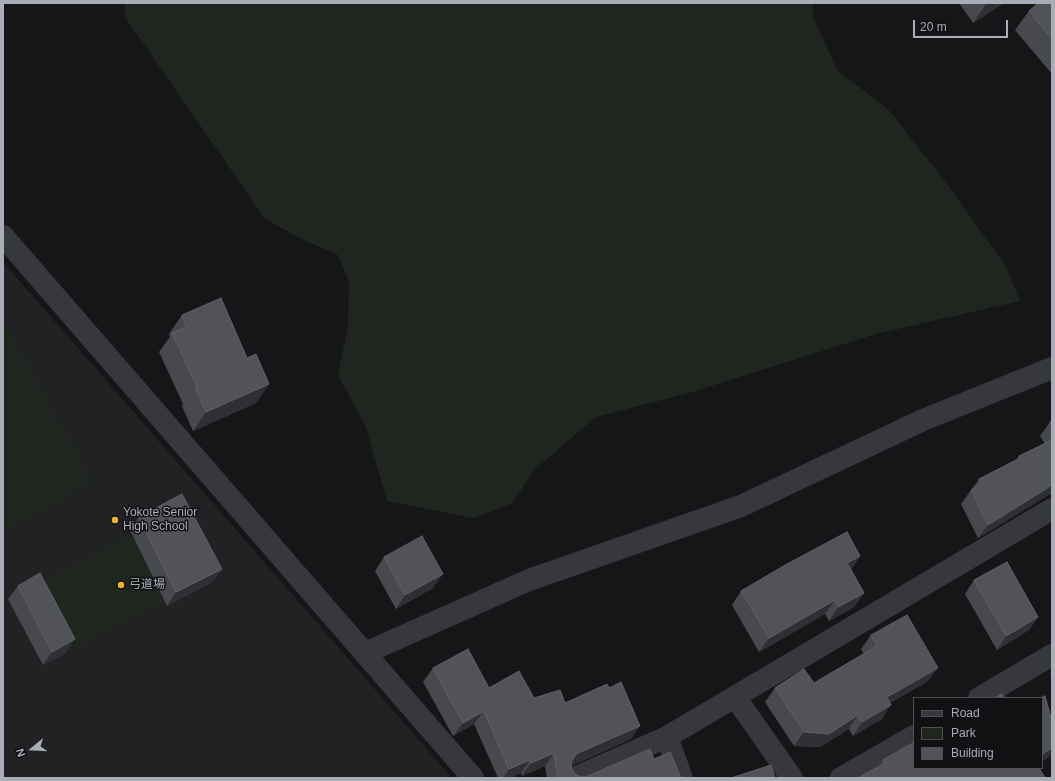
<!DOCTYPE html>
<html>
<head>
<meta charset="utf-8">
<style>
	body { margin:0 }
	#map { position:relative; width:1055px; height:781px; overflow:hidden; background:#161618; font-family:Helvetica,sans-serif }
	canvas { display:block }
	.frame { position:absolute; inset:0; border:4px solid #a8adb8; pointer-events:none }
	.legend { position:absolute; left:913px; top:697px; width:130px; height:72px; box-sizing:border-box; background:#111113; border:1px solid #4d4f55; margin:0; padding:5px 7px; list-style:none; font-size:12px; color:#a8adb8 }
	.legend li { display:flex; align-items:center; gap:8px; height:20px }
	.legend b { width:20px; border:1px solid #4d4f55 }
	.north { position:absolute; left:12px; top:729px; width:40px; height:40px; -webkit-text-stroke:3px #111113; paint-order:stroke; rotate:252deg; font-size:11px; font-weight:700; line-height:16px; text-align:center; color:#a8adb8 }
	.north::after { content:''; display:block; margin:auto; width:14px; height:18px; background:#a8adb8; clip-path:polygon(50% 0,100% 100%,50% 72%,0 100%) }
	.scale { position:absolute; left:913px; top:20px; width:95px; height:18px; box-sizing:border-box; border:2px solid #a8adb8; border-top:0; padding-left:5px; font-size:12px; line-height:14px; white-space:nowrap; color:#a8adb8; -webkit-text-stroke:3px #111113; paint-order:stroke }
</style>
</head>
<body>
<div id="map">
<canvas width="1055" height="781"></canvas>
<div class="frame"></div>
<ul class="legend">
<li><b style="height:5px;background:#37383d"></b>Road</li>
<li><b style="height:11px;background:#1e261f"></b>Park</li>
<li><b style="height:11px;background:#525359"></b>Building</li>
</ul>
<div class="north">N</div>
<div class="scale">20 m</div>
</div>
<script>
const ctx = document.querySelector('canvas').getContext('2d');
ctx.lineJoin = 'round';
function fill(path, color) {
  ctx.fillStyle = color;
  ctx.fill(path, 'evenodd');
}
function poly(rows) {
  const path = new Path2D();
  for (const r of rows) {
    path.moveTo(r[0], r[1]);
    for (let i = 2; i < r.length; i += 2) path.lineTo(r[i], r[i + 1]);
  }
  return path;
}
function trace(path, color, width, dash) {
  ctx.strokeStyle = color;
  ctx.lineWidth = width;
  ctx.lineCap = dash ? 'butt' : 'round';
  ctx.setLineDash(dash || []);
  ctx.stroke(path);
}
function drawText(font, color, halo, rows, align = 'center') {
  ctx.font = font + ' Helvetica,"Noto Sans JP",sans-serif';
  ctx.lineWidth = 3;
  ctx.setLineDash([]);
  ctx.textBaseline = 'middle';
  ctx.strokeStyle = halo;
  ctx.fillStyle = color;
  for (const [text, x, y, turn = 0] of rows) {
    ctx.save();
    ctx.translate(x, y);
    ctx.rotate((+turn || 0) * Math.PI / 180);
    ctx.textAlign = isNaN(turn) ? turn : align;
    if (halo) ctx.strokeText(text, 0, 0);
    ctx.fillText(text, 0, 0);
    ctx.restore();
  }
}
fill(poly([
	[3,262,452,778,3,778]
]), '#222225');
fill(poly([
	[125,3,813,3,813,17,838,71,888,109,947,184,1005,265,1020,301,876,334,689,393,596,417,534,470,512,504,473,518,387,501,365,425,338,375,348,326,349,282,338,255,306,241,265,219,125,17],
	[3,319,93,482,3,532],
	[131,534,165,602,43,665,8,599]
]), '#1e261f');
trace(poly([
	[3,236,473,778],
	[365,653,529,580,741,506,923,420,1052,368],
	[735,697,792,778],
	[979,698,1052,655],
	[667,737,682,778],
	[574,778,667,737,1052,509],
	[841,778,914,736]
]), '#37383d', 22);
fill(poly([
	[959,3,1004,3,973,23],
	[1052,3,1052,74,1015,30,1029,11],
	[182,315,247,358,269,384,256,403,193,431,182,406,183,404,159,352,170,337,169,334],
	[1052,421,1052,493,978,538,961,504,979,479,1016,460,1019,456,1045,444,1040,436,1050,422],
	[139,517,222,569,212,582,167,606,130,530],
	[860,556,851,569,864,593,854,607,829,621,825,614,759,652,732,605,741,591],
	[384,557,433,588,396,609,375,571],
	[974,580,1038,617,1029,630,997,650,965,594],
	[18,586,66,653,43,665,8,599],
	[871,635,928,681,890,703,882,719,853,736,849,729,820,747,794,746,765,702,775,688,814,683,864,654,861,649],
	[433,668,489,688,534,698,565,703,631,739,571,766,572,770,576,775,582,777,588,776,654,759,681,778,547,778,545,766,522,776,521,773,510,778,498,778,474,724,453,736,423,682],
	[1052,672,1052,678,1050,674],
	[883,760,914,768,879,767]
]), '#47494d');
fill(poly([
	[988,3,1004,3,973,23,986,4],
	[269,384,256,403,193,431,206,412],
	[1052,485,1052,493,978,538,988,525],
	[860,556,850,569,847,563],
	[222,569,212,582,167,606,176,592],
	[443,574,433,588,396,609,405,595],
	[864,593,854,607,829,621,838,607],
	[835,600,825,614,759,652,769,638],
	[1038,617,1029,630,997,650,1006,636],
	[75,639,66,653,43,665,52,652],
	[938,668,928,681,877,710,887,697],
	[891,705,882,719,853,736,862,722],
	[484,711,474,724,453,736,463,723],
	[858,715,849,729,820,747,794,746,804,732],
	[640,726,631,739,569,767,574,757,578,753],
	[1052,748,1052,754,1049,757,1042,762,1042,754],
	[554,753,545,766,522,776,531,763],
	[530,760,521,773,510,778,503,778,509,769]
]), '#2f3033');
const building = poly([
	[1038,3,1052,3,1052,39,1029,11,1038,3],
	[221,298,247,358,256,354,269,384,206,412,195,387,197,386,172,333,187,327,182,315,221,298],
	[1052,421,1052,426,1050,422,1052,421],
	[1052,440,1052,485,988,525,971,490,981,484,979,479,1020,458,1019,456,1052,440],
	[182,494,222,569,176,592,139,517,182,494],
	[847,532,860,556,847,563,864,593,838,607,835,600,769,638,741,591,787,564,847,532],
	[422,536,443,574,405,595,384,557,422,536],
	[1007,562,1038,617,1006,636,974,580,1007,562],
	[40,573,75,639,52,652,18,586,40,573],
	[907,615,938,668,887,697,891,705,862,722,858,715,829,734,804,732,775,688,804,669,814,683,877,646,871,635,907,615],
	[468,649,489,688,519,671,534,698,560,690,565,703,607,684,609,688,621,682,640,726,578,753,574,757,571,763,572,770,576,775,582,777,588,776,650,749,654,759,670,752,681,778,558,778,554,753,531,763,530,760,509,769,484,711,463,723,433,668,468,649],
	[1002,694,1005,698,995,698,1002,694],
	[1045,696,1052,721,1052,748,1042,754,1042,698,1040,698,1045,696],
	[913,743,914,745,914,768,1039,768,1045,778,858,778,885,763,883,760,913,743],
	[771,765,775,778,731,778,771,765]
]);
fill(building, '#525359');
trace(building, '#5f6168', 1);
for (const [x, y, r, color] of [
	[115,520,4,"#f2b134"],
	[121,585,4,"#f2b134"]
]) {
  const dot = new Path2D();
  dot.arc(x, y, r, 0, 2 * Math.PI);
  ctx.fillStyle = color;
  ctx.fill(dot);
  trace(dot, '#111113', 1.5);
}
drawText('12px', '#a8adb8', '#111113', [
	["Yokote Senior",123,513],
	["High School",123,527],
	["弓道場",129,585]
], 'left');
</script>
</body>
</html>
